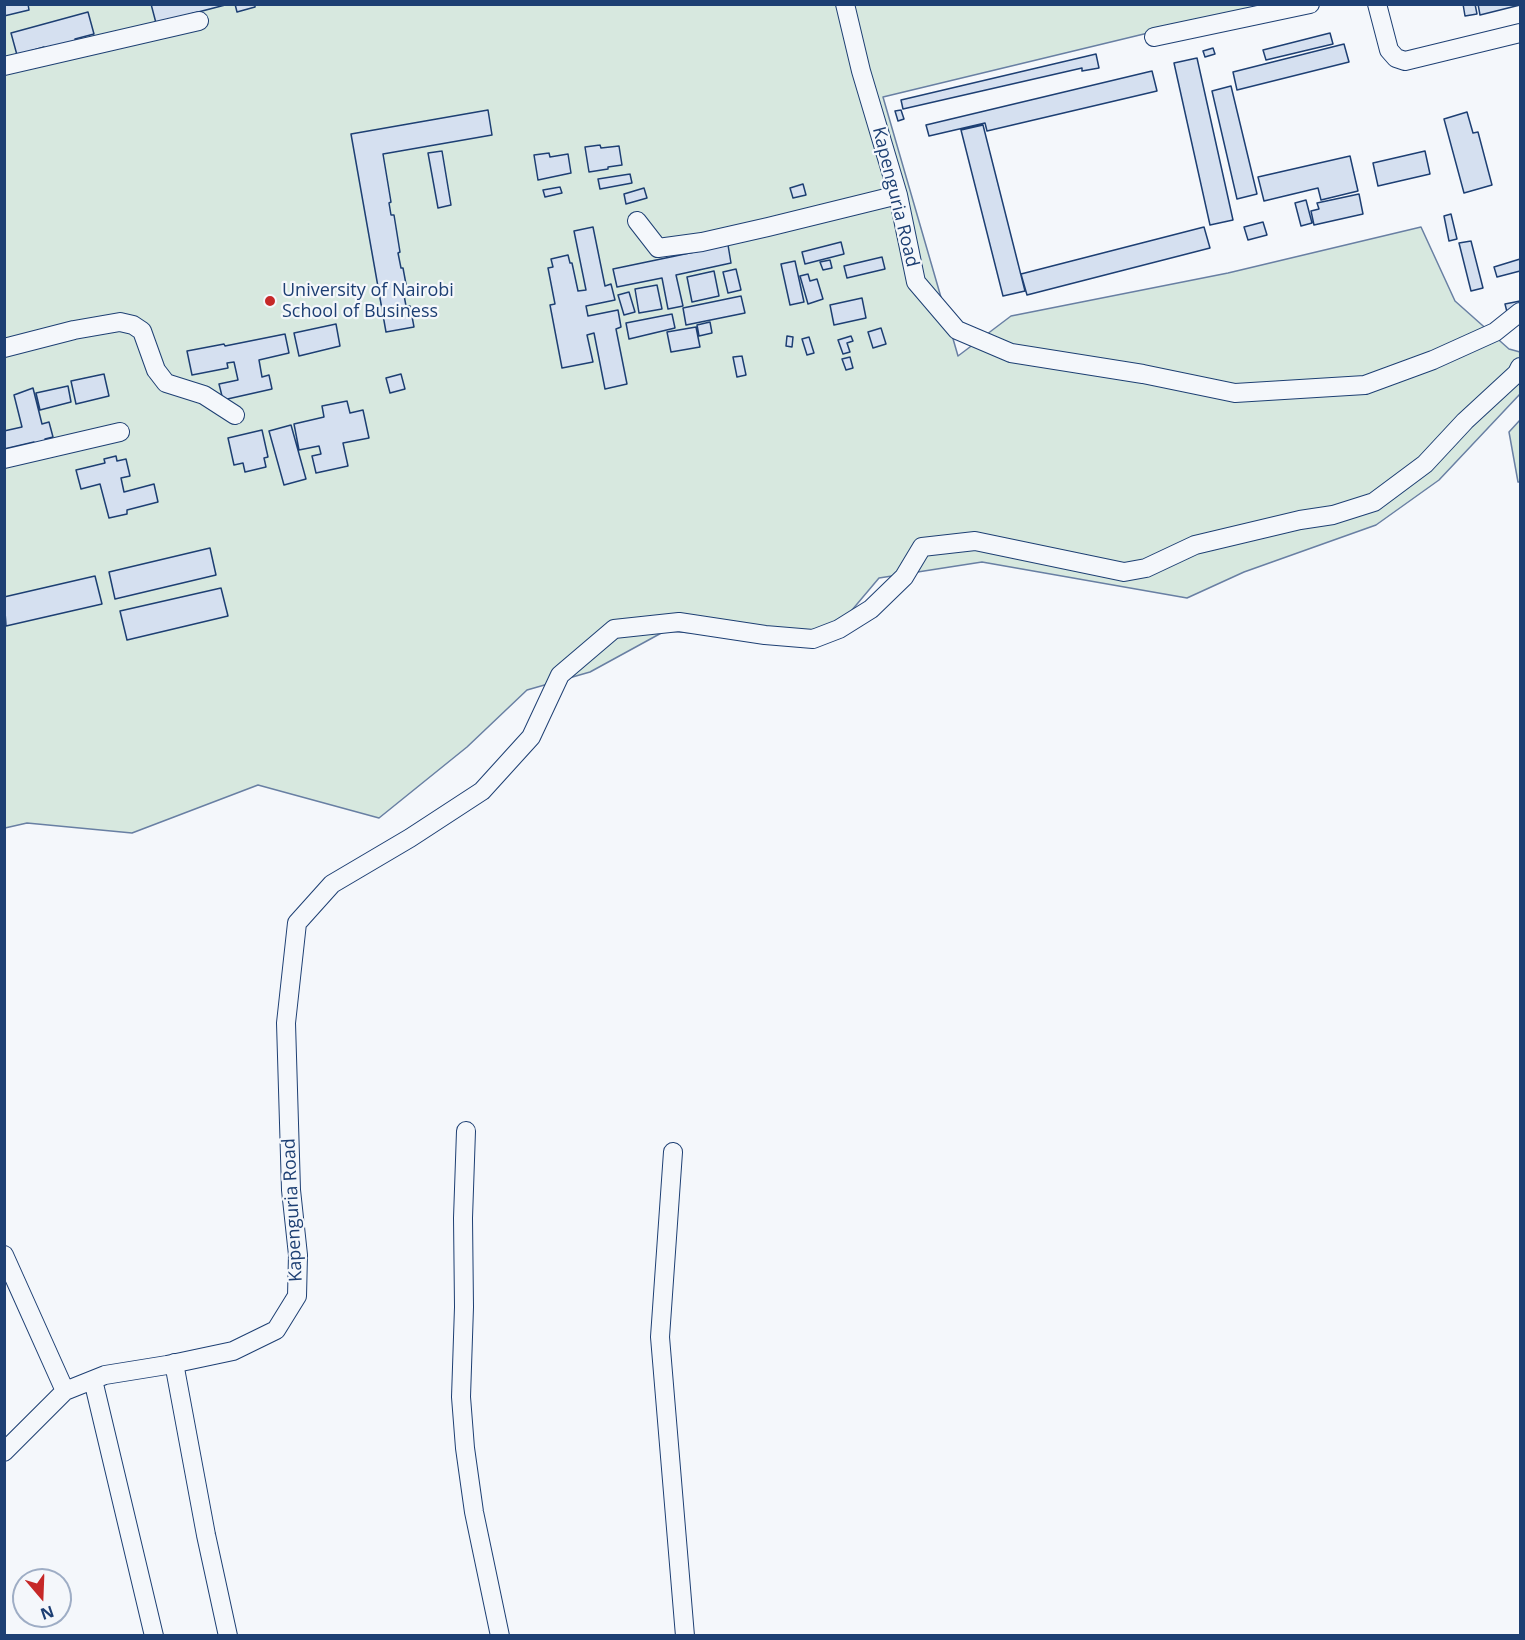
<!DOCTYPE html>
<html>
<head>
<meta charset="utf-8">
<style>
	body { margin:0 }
	#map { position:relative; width:1525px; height:1640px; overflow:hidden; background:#f4f7fb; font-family:"Open Sans",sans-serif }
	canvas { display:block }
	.frame { position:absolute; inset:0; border:6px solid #1d3f73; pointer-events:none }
	.north { position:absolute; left:12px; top:1568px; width:60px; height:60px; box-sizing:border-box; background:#f4f7fb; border:2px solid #9eadc5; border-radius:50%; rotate:161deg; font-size:16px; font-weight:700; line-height:24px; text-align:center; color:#1d3f73 }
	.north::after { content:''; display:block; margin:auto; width:21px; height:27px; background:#c62828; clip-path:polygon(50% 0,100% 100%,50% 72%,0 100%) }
</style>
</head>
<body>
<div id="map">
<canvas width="1525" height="1640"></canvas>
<div class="frame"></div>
<div class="north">N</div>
</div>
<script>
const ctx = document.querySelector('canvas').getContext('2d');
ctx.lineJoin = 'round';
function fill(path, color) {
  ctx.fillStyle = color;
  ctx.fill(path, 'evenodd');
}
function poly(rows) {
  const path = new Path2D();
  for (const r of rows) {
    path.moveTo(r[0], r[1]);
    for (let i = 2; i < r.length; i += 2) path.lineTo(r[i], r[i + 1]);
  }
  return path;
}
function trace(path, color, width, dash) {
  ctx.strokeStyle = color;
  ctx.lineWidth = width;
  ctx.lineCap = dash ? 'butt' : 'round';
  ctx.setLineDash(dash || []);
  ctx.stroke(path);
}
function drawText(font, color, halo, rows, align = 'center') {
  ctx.font = font + ' "Open Sans",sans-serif';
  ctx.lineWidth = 4.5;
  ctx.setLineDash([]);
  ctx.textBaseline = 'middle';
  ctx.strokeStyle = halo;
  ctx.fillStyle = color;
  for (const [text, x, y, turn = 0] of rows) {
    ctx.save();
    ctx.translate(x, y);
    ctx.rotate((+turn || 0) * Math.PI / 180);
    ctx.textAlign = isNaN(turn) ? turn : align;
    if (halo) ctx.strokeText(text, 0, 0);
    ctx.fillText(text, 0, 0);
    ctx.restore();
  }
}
const green = poly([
	[5,5,1264,5,883,97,958,356,1011,316,1228,273,1421,227,1455,301,1509,349,1520,352,1520,394,1439,480,1376,525,1244,572,1187,598,982,562,879,578,825,642,665,631,590,672,527,690,467,747,379,818,258,785,132,833,27,823,5,828,5,5],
	[1520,420,1520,482,1518,482,1509,432,1520,420]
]);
fill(green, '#d7e8df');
trace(green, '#687fa3', 1.5);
const building = poly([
	[4,4,28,4,29,10,4,16,4,4],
	[151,4,229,4,156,23,151,4],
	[235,4,255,4,255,7,237,12,235,4],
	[1463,4,1475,4,1477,14,1465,16,1463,4],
	[1478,4,1520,4,1520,5,1480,15,1478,4],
	[88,12,94,34,75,39,76,43,45,51,44,47,17,55,11,33,88,12],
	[1330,33,1333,44,1266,60,1263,50,1330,33],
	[1344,44,1349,62,1237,90,1233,72,1344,44],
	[1213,48,1215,54,1205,57,1203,51,1213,48],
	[1096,54,1099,68,1082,71,1082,68,903,109,901,100,1096,54],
	[1197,58,1233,220,1210,225,1174,63,1197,58],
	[1152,71,1157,91,987,131,985,123,929,136,926,125,1152,71],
	[1231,86,1257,194,1237,199,1212,91,1231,86],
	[488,110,492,135,383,154,391,202,389,203,391,215,394,215,400,252,398,253,401,268,403,268,408,295,404,295,406,306,410,306,414,327,386,332,351,134,488,110],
	[901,110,904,119,898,121,895,111,901,110],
	[1467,112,1473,133,1478,132,1492,185,1464,193,1444,119,1467,112],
	[983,125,1025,291,1003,296,961,130,983,125],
	[600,145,601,148,619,146,622,165,608,167,608,169,589,172,585,147,600,145],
	[442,151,451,205,438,208,428,153,442,151],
	[1425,151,1430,174,1378,186,1373,163,1425,151],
	[549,153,550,157,568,154,571,173,538,180,534,155,549,153],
	[1350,156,1358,191,1321,200,1318,188,1264,201,1258,177,1350,156],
	[630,174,632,183,600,189,598,179,630,174],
	[803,184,806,195,793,198,790,188,803,184],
	[560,187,562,193,545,197,543,190,560,187],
	[644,188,647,198,626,204,624,194,644,188],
	[1359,194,1363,214,1314,225,1311,211,1319,209,1317,203,1359,194],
	[1306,200,1312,223,1301,226,1295,203,1306,200],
	[1451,214,1457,239,1449,241,1444,216,1451,214],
	[1263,222,1267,235,1248,240,1244,227,1263,222],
	[593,227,605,286,611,284,615,300,586,306,588,316,618,310,621,327,616,329,627,384,605,389,594,333,587,335,593,362,562,368,550,305,555,304,548,268,553,267,551,259,568,255,570,263,572,263,578,291,586,290,574,231,593,227],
	[1204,227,1210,248,1027,295,1021,274,1204,227],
	[1471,241,1483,288,1471,291,1459,243,1471,241],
	[841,242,844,254,805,264,802,252,841,242],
	[728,245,731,263,676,275,683,306,668,309,662,278,617,287,613,269,728,245],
	[882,257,885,269,847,278,844,266,882,257],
	[1520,259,1520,271,1497,277,1494,267,1520,259],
	[830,260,832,268,823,270,820,262,830,260],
	[795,261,804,302,790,305,781,264,795,261],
	[736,269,741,290,728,293,723,272,736,269],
	[714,271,719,296,692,302,687,277,714,271],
	[808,274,810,281,817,279,823,299,808,304,800,276,808,274],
	[657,285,662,309,639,313,635,289,657,285],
	[629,292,635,312,624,315,618,295,629,292],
	[741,296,745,313,686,325,683,308,741,296],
	[862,298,866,318,834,325,830,305,862,298],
	[1520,301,1520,309,1507,312,1505,304,1520,301],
	[672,314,675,328,629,339,626,323,672,314],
	[710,322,712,333,699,336,697,325,710,322],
	[336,324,340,346,299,356,294,333,336,324],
	[696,327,700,347,671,352,667,332,696,327],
	[881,328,886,344,873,348,868,332,881,328],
	[285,334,289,353,259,360,262,377,269,375,272,389,223,400,219,384,238,380,234,362,227,363,228,368,192,375,187,351,224,344,225,346,285,334],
	[787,336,793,337,792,347,786,346,787,336],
	[851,336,853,341,847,343,850,352,843,354,838,340,851,336],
	[809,337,814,353,807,355,802,339,809,337],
	[742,356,746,375,737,377,733,357,742,356],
	[850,357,853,368,846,370,842,359,850,357],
	[104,374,109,396,76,404,71,381,104,374],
	[401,374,405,389,390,393,386,378,401,374],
	[68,386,71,402,40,410,36,393,68,386],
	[33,388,42,424,49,422,53,437,45,439,47,445,36,448,34,442,4,449,4,431,22,427,14,395,33,388],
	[347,401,350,413,363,410,369,438,343,443,348,466,316,473,312,456,321,454,319,446,299,450,294,424,324,417,322,406,347,401],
	[291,425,306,479,284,485,269,431,291,425],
	[262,430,268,457,264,458,266,467,245,472,243,463,234,465,228,438,262,430],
	[116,456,117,461,126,459,130,476,121,478,124,492,154,484,158,502,127,510,127,514,109,518,100,484,81,489,76,470,105,463,104,459,116,456],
	[210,548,216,575,115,599,109,572,210,548],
	[95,576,102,604,6,626,4,597,95,576],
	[221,588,228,616,127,640,120,611,221,588]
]);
fill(building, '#d5e0f0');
trace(building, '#1d3f73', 1.5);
const minor = poly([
	[845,4,861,71,898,195,916,282,957,330,1011,353,1143,374,1235,393,1365,385,1433,360,1495,332,1520,312],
	[1377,4,1389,50,1396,58,1405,61,1520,33],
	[1154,37,1310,4],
	[4,66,199,21],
	[637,221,658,248,702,242,768,227,898,195],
	[4,348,74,330,120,322,133,325,142,331,156,370,166,383,204,395,235,415],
	[4,459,120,432],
	[466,1131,463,1218,464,1307,461,1397,465,1448,474,1512,500,1636],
	[673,1152,660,1337,685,1636],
	[4,1255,65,1391],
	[174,1363,206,1535,228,1636],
	[93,1380,154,1636],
	[4,1452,65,1391,105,1375,167,1365,233,1351,276,1330,297,1296,298,1255,291,1190,286,1023,297,923,332,884,410,838,482,791,531,737,560,675,614,629,679,622,765,635,813,639,839,629,871,609,904,577,922,547,975,541,1124,572,1146,568,1195,545,1300,520,1333,515,1374,502,1425,464,1465,421,1517,373,1520,367]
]);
trace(minor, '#1d3f73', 20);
trace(minor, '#f4f7fb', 18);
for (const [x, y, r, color] of [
	[270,301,6,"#c62828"]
]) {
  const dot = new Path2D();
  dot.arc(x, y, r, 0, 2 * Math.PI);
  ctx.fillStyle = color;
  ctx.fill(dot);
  trace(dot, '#f4f7fb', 2);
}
drawText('18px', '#1d3f73', '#f4f7fb', [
	["Kapenguria Road",895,197,76],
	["Kapenguria Road",293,1210,-93]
]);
drawText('18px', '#1d3f73', '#f4f7fb', [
	["University of Nairobi",282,291],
	["School of Business",282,312]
], 'left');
</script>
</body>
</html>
